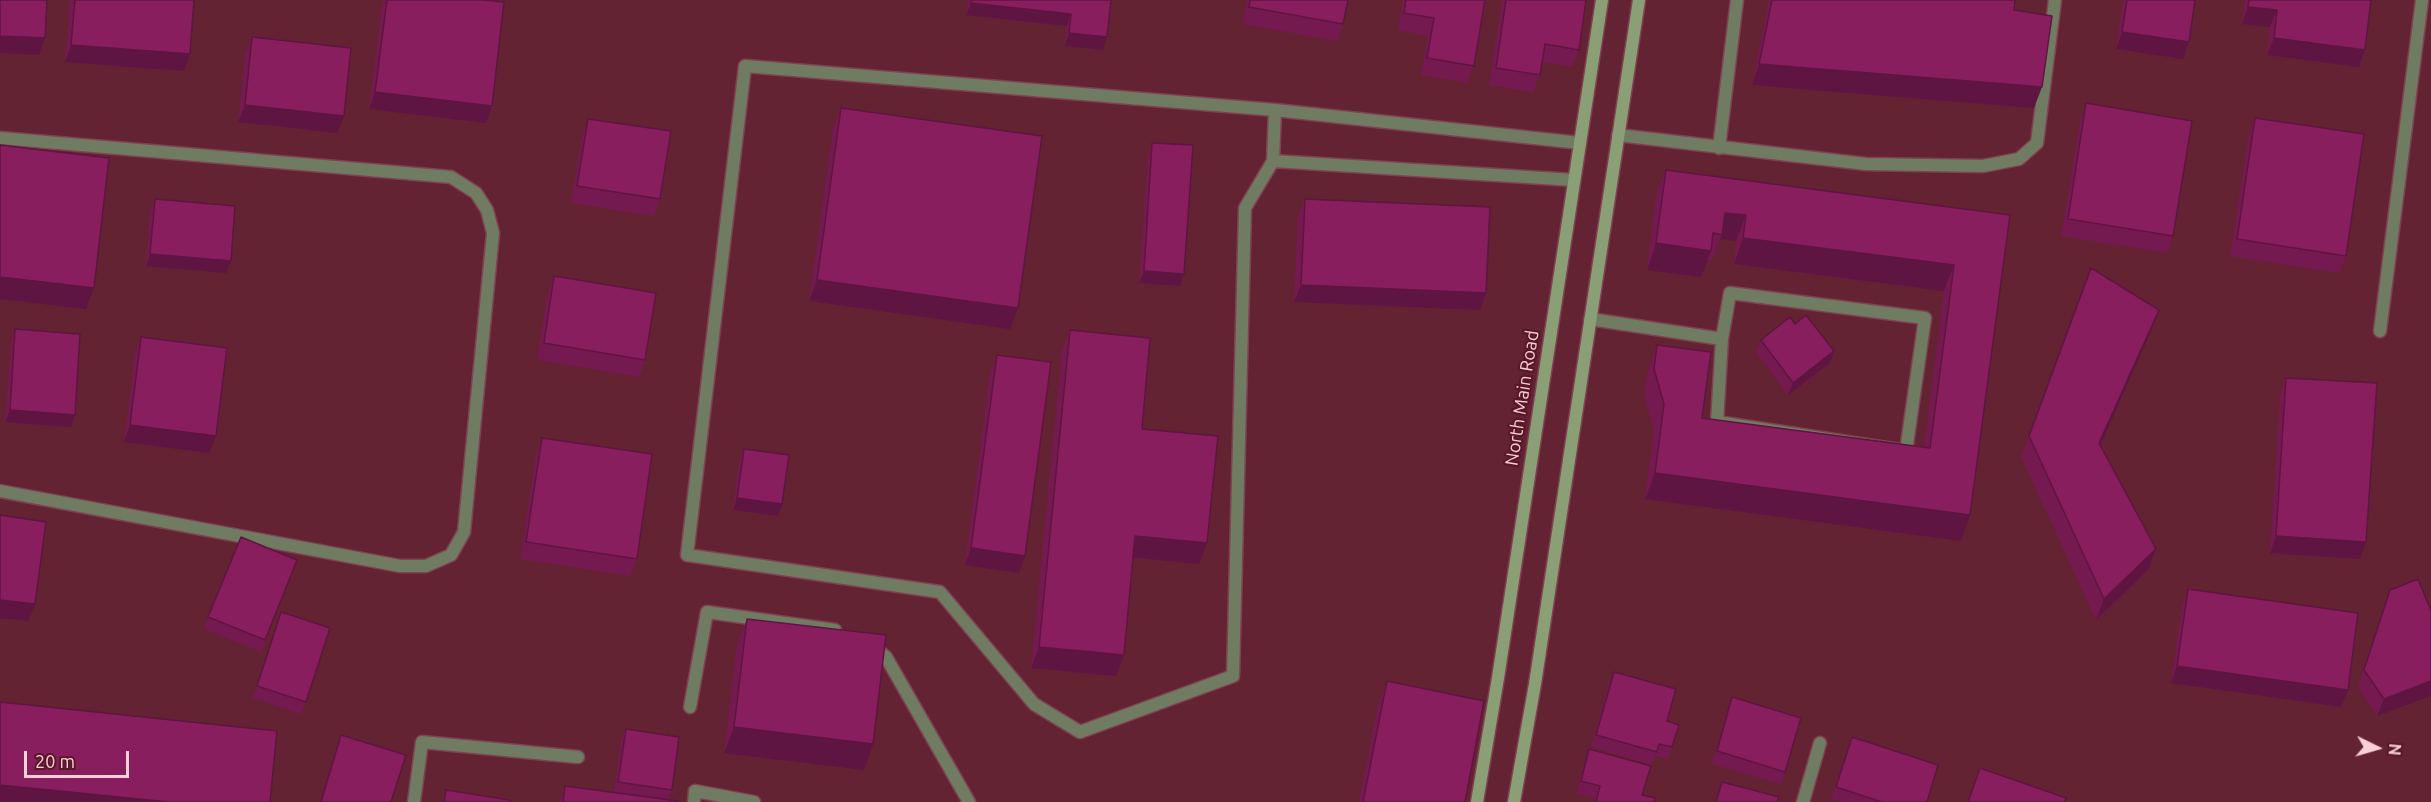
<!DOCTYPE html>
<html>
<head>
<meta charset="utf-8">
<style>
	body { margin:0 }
	#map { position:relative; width:2431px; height:802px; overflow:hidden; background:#642332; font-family:Ubuntu,sans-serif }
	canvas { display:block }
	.north { position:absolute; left:2347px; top:718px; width:60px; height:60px; -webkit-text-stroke:4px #581828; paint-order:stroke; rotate:95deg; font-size:16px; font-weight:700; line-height:24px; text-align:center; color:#fad0d6 }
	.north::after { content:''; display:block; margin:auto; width:21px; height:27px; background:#fad0d6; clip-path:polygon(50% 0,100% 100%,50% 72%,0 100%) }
	.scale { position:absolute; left:24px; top:751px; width:105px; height:27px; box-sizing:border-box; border:3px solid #fad0d6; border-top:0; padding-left:8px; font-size:18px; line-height:21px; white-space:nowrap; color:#fad0d6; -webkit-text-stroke:4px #581828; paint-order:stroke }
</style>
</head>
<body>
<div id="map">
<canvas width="2431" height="802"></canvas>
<div class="north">N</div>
<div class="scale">20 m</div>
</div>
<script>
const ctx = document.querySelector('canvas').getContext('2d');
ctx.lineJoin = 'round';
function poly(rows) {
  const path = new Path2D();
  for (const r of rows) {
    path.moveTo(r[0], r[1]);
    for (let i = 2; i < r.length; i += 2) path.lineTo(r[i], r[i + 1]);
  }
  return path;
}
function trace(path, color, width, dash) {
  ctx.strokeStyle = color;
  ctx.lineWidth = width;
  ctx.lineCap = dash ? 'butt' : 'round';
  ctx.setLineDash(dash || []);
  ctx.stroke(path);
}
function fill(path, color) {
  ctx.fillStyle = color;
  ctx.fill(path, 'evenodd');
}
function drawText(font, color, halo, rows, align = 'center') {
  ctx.font = font + ' Ubuntu,sans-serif';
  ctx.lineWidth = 4.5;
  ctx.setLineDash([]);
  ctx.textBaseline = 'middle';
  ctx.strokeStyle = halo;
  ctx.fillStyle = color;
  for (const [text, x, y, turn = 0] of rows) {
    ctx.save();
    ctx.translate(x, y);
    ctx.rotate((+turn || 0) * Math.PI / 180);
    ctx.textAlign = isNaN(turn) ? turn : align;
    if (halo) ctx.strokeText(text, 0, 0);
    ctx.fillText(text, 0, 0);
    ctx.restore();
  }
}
const service = poly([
	[1618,135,1866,164,1983,166,2019,159,2037,143,2055,0],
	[0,138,451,177,476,193,487,210,493,233,464,532,451,555,426,566,400,566,0,491],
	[1719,148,1737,0],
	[872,646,886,657,969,802],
	[690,707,707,612,835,630],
	[414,802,422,742,578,757],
	[694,802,695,791,754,802]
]);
const minor = poly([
	[1275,110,1273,161,1245,208,1233,676,1080,732,1034,704,940,592,687,555,745,66,1275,110,1580,143],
	[1273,161,1574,180],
	[1730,293,1925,318,1906,451,1717,422,1722,339,1730,293],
	[1590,319,1722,339],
	[2380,331,2422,0],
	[1803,802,1820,743]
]);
const secondary = poly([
	[1477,802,1498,678,1602,0],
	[1514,802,1535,684,1639,0]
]);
trace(service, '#7f4250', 15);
trace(minor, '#7f4250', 15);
trace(secondary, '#7f4250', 15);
trace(service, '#6f7c62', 12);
trace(minor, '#6f7c62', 12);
trace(secondary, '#8a9f75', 12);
fill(poly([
	[70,0,194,0,184,71,65,62],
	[384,0,484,0,492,106,486,123,369,109,382,5],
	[968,0,1111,0,1103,50,1065,46,1067,26,966,15],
	[1247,0,1348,0,1343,24,1337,41,1243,24],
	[1403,0,1485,0,1474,66,1467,83,1421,75,1428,36,1398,30],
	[1502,0,1586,0,1579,50,1572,67,1542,62,1540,75,1533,92,1489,85],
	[1769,0,2015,0,2014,10,2034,108,1752,85],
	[2123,0,2195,0,2183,59,2116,49],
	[2245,0,2371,0,2365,50,2359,67,2267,55,2270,27,2242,24],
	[252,37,344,116,337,133,238,122,245,54],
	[2086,103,2173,236,2167,253,2061,236,2080,121],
	[841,108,1010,329,809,301,833,129],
	[2255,118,2346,256,2340,273,2230,256,2249,135],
	[588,119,660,199,654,216,571,203,582,136],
	[1152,143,1180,286,1139,283,1148,155],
	[1666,170,2010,215,1961,541,1645,499,1654,430,1644,395,1648,371,1657,345,1702,418,1924,447,1944,291,1734,264,1736,241,1720,239,1712,261,1707,260,1701,277,1647,270,1656,196],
	[155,199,231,261,226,273,146,266,150,211],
	[1305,199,1486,293,1480,310,1294,302,1298,216],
	[2091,268,2159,310,2151,331,2100,444,2156,549,2148,570,2096,620,2021,457],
	[554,276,645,360,639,377,537,360,548,293],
	[1795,324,1834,351,1830,363,1788,395,1756,352,1761,340],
	[15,329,75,415,71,427,5,422,11,341],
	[1070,330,1142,429,1199,564,1133,558,1124,655,1116,676,1031,668,1062,351],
	[141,337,216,436,209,453,124,442,135,354],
	[997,355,1019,573,965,565,990,372],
	[2286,378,2360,559,2270,553,2280,395],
	[542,438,637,559,630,576,520,559,536,455],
	[744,449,778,516,733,510,739,461],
	[293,572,261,652,204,629,208,617],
	[2188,589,2348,690,2341,707,2171,683,2182,606],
	[2390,590,2431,611,2377,716,2358,687],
	[747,619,873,744,864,770,724,753,737,645],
	[277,624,306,702,301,714,253,698],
	[1614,672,1667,721,1672,747,1668,759,1655,756,1652,765,1591,747,1609,684],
	[1387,681,1465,802,1359,802,1377,708],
	[1732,697,1785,772,1781,784,1712,764],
	[626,729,672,790,668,799,678,802,559,802,565,786,614,792,621,741],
	[341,735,391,802,320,802],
	[1852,737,1927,802,1840,802,1831,799],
	[1589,749,1642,795,1654,802,1595,802,1596,799,1576,793,1585,761]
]), '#751a50');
fill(poly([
	[971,3,1071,14,1067,26,966,15],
	[2248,7,2277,10,2270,27,2242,24],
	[2122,32,2189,42,2183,59,2116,49],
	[1069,33,1107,37,1103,50,1065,46],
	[0,36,45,38,39,55,0,53],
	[2274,38,2365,50,2359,67,2267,55],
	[71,45,190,54,184,71,65,62],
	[1759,64,2042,87,2034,108,1752,85],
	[375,92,492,106,486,123,369,109],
	[245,105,344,116,337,133,238,122],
	[1725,213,1746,215,1736,241,1720,239,1722,235],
	[1743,238,1954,265,1944,291,1734,264],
	[1656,243,1711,251,1701,277,1647,270],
	[150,254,231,261,226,273,146,266],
	[1144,271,1184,274,1180,286,1139,283],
	[0,277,94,288,86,309,0,299],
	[817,280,1018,308,1010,329,809,301],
	[1301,285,1486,293,1480,310,1294,302],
	[2159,310,2151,331,2092,464,2099,443],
	[1834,351,1830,363,1788,395,1793,383],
	[10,410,75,415,71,427,5,422],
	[130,425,216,436,209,453,124,442],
	[1655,473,1970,515,1961,541,1645,499],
	[737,498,782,504,778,516,733,510],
	[1135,536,1207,543,1199,564,1128,557],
	[2276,536,2366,542,2360,559,2270,553],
	[971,548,1025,556,1019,573,965,565],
	[2156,549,2148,570,2096,620,2104,599],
	[0,600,35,604,28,621,0,618],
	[1039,647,1124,655,1116,676,1031,668],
	[2177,666,2348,690,2341,707,2171,683],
	[2431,681,2431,696,2377,716,2384,699],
	[734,727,873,744,864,770,724,753],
	[0,785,169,802,0,802]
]), '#5f1541');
const building = poly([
	[0,0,47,0,45,38,0,36,0,0],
	[75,0,194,0,190,54,71,45,75,0],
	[387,0,484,0,504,2,492,106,375,92,387,0],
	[971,0,1111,0,1107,37,1069,33,1071,14,971,3,971,0],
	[1250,0,1348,0,1343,24,1249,7,1250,0],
	[1406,0,1485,0,1474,66,1427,58,1434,18,1404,13,1406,0],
	[1506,0,1586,0,1579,50,1545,44,1540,75,1496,68,1506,0],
	[1772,0,2015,0,2014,10,2052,16,2042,87,1759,64,1772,0],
	[2127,0,2195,0,2189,42,2122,32,2127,0],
	[2249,0,2371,0,2365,50,2274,38,2277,10,2248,7,2249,0],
	[252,37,351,48,344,116,245,105,252,37],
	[2086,103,2192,121,2173,236,2068,219,2086,103],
	[841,108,1042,136,1018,308,817,280,841,108],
	[2255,118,2364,134,2346,256,2237,239,2255,118],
	[588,119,671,131,660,199,577,186,588,119],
	[1152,143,1193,145,1184,274,1144,271,1152,143],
	[0,145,109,158,94,288,0,277,0,145],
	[1666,170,2010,215,1970,515,1655,473,1664,404,1654,369,1657,345,1711,352,1702,418,1930,448,1954,265,1743,238,1746,215,1725,213,1722,235,1713,233,1711,251,1656,243,1666,170],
	[155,199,235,206,231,261,150,254,155,199],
	[1305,199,1490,207,1486,293,1301,285,1305,199],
	[2091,268,2159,310,2099,443,2156,549,2104,599,2029,436,2091,268],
	[554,276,656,293,645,360,544,343,554,276],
	[1806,315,1834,351,1793,383,1761,340,1790,317,1795,324,1806,315],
	[15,329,80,334,75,415,10,410,15,329],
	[1070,330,1150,338,1142,429,1218,436,1207,543,1135,536,1124,655,1039,647,1070,330],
	[141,337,227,348,216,436,130,425,141,337],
	[997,355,1051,362,1025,556,971,548,997,355],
	[2286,378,2377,383,2366,542,2276,536,2286,378],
	[542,438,652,454,637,559,526,542,542,438],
	[744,449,789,455,782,504,737,498,744,449],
	[0,515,46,522,35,604,0,600,0,515],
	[241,537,297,560,265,640,208,617,241,537],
	[2418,579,2431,611,2431,681,2384,699,2364,670,2390,590,2418,579],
	[2188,589,2358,613,2348,690,2177,666,2188,589],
	[281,612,330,628,306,702,257,686,281,612],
	[747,619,886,635,873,744,734,727,747,619],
	[1614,672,1676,689,1667,721,1679,725,1672,747,1659,744,1657,752,1596,735,1614,672],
	[1387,681,1484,701,1465,802,1363,802,1387,681],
	[1732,697,1801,718,1785,772,1717,751,1732,697],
	[0,702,277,731,270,802,169,802,0,785,0,702],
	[626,729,679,737,672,790,618,782,626,729],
	[341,735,406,755,391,802,321,802,341,735],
	[1852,737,1938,765,1927,802,1882,802,1836,787,1852,737],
	[1589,749,1651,766,1642,795,1655,798,1654,802,1596,802,1600,786,1581,781,1589,749],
	[1980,768,2066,798,2065,802,1968,802,1980,768],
	[1722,782,1779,797,1777,802,1716,802,1722,782],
	[565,786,678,801,678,802,563,802,565,786],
	[446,790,510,800,510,802,444,802,446,790]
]);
fill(building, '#881e5d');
trace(building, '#5f1541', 1.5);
drawText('18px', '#fad0d6', '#581828', [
	["North Main Road",1522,398,-81]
]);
</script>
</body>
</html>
